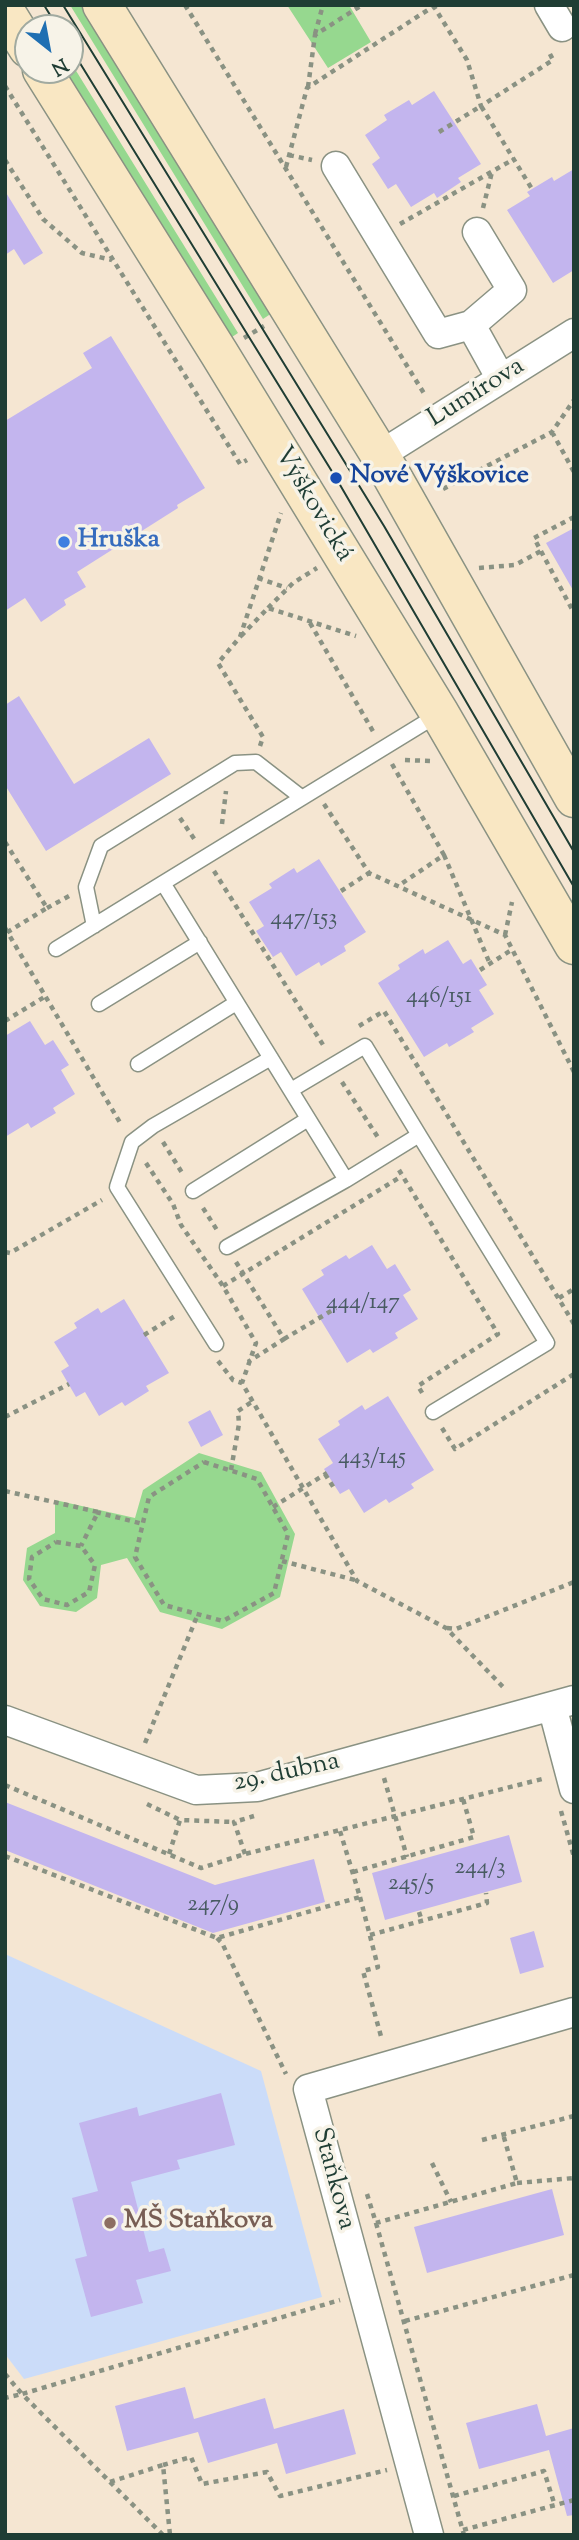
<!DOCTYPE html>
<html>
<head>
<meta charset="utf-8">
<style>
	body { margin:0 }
	#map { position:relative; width:579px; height:2540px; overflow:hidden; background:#f5e6d2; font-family:"Sorts Mill Goudy",serif }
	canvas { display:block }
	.frame { position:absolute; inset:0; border:7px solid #1f3d34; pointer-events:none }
	.north { position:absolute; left:14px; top:14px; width:70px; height:70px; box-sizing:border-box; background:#f7f3e8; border:2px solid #a1aaa0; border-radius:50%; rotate:149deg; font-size:19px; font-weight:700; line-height:28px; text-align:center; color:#1f3d34 }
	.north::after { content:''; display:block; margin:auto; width:24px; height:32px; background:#1f6fb2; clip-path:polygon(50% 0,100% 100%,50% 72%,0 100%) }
</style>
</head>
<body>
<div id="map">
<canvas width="579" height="2540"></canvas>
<div class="frame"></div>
<div class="north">N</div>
</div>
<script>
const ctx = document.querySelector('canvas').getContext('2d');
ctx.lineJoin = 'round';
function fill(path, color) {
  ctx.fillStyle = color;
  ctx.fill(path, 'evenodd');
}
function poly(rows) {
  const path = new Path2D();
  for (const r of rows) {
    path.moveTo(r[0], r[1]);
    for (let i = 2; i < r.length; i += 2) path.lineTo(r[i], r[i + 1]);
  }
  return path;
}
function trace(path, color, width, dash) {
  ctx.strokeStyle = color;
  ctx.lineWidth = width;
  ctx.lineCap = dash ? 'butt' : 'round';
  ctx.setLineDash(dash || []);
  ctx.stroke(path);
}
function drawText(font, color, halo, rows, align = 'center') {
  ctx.font = font + ' "Sorts Mill Goudy",serif';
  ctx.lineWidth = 7;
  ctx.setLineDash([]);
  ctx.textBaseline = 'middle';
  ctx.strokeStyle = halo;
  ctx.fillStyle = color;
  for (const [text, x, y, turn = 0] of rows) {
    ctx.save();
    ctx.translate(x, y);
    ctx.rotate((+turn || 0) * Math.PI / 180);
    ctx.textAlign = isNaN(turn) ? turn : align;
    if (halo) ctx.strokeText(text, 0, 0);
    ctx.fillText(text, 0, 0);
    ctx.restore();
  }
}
fill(poly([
	[5,1954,261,2071,322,2297,24,2379,5,2354]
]), '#cbdcf9');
fill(poly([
	[70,5,83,5,272,313,263,319],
	[287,5,349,5,371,42,328,68],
	[70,61,238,333,229,339,63,70,70,70],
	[199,1453,261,1472,295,1534,280,1597,222,1629,160,1612,127,1558,101,1565,97,1598,76,1612,40,1606,23,1580,27,1548,55,1533,55,1500,135,1518,143,1490]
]), '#96d88f');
fill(poly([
	[434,91,481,164,458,178,461,182,437,198,434,193,411,207,396,184,388,189,372,164,380,158,365,135,387,120,384,115,409,100,412,105],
	[574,169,574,270,553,283,507,210,530,196,527,192,552,177,554,181],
	[5,191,43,253,24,265,14,249,5,255],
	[111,336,205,488,177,505,178,508,77,572,86,587,64,600,66,605,41,622,25,598,5,611,5,421,92,368,83,353],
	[574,528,574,592,546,543],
	[19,696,74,784,149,738,171,774,46,851,5,785,5,705],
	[319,859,366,932,344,946,346,951,321,966,319,962,296,976,281,952,273,957,256,931,264,926,249,902,272,888,269,884,294,868,297,873],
	[448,940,463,964,471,959,487,985,479,990,494,1014,471,1028,474,1032,449,1047,447,1043,424,1057,378,983,400,969,398,965,423,949,425,954],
	[30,1021,45,1045,53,1040,69,1065,61,1070,75,1094,53,1108,56,1113,31,1128,28,1123,5,1137,5,1036],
	[372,1245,387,1269,395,1264,411,1290,403,1295,418,1319,395,1333,398,1338,373,1353,370,1349,347,1363,302,1289,324,1275,321,1270,346,1255,349,1259],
	[124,1299,169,1373,146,1386,149,1391,125,1406,122,1402,99,1416,85,1392,76,1397,61,1371,69,1366,54,1342,77,1328,74,1323,98,1308,101,1313],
	[388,1396,434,1470,411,1484,414,1488,389,1503,386,1499,364,1513,349,1489,340,1494,324,1469,333,1463,318,1439,340,1425,338,1421,362,1405,365,1410],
	[210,1410,223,1435,201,1447,188,1422],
	[5,1802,215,1885,314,1859,325,1902,213,1933,5,1850],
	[509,1835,522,1882,385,1920,372,1873],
	[534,1931,544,1967,520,1974,510,1938],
	[221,2093,235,2145,177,2160,180,2169,131,2182,149,2252,164,2248,171,2271,136,2280,143,2303,91,2317,75,2259,87,2256,72,2198,98,2191,79,2123,137,2107,139,2116],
	[552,2189,564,2235,427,2273,414,2227],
	[185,2387,194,2419,265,2398,274,2429,344,2409,356,2454,286,2474,277,2443,208,2463,198,2432,127,2451,115,2406],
	[537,2404,546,2436,574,2428,574,2515,567,2516,549,2450,479,2469,466,2423]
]), '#c3b5ee');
const lane = poly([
	[163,883,439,714],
	[94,926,86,887,101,846,235,763,256,762,301,797],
	[56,949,163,883,346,1180,419,1135,547,1343,433,1412],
	[99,1004,200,942],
	[138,1064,236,1003],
	[291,1090,365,1046,419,1135],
	[193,1191,308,1119],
	[227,1247,346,1180],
	[216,1344,117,1187,132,1142,153,1126,271,1058]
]);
const street = poly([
	[549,5,562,27],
	[336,166,438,334,471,325,501,379],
	[471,325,512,290,477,232],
	[380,455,574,333],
	[552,1706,574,1789],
	[5,1720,196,1790,257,1787,574,1700],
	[429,2535,308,2089,574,2012]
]);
const secondary = poly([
	[102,5,380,455,574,798],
	[5,11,28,48],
	[42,70,219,353,440,714,574,945]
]);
trace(lane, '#8a9283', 17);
trace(street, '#8a9283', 31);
trace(secondary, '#8a9283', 41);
trace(poly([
	[185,5,425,395],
	[433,5,467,60,481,106,553,60,548,50],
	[315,34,323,5],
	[5,86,240,464,247,460],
	[308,87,315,35,362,5],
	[439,132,481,106,532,189],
	[289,155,312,160],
	[5,160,43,219,82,253,112,260],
	[286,167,307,88,434,6],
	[483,208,492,172],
	[400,224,514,159],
	[244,338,264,326],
	[552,432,574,472],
	[443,489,552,432,574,400],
	[574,517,534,538,574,613],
	[479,568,515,565,541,551],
	[258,578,287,588],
	[268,608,293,583,317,568],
	[310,623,374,733],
	[241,636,268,608,356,636],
	[260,746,263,737,218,663,240,637,281,513],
	[405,760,431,761],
	[392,764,444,855,398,886],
	[324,804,369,873,505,935,574,1072],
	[180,818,195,840],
	[222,824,226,791],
	[5,842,47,908,6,933],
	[444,855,490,964],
	[214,871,325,1048],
	[341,891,369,873],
	[47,908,71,895],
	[5,928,122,1126],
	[505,935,512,902],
	[480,970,513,949],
	[5,1021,46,996],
	[359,1026,384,1011,574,1324],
	[342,1082,379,1139],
	[163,1142,184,1176],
	[146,1163,173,1204,181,1225,223,1286,256,1343,242,1383,357,1581,446,1628,506,1690],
	[399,1170,498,1334,418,1386,424,1396],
	[203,1208,217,1230],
	[5,1252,10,1253,102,1200],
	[236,1262,284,1339,248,1362],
	[223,1286,402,1176],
	[559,1298,574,1289],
	[144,1335,175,1316],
	[284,1339,336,1308],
	[218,1361,233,1380,242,1383],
	[5,1417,69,1384],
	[442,1428,455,1449,574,1374],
	[204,1462,257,1479,288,1534,274,1593,223,1621,164,1605,135,1557,149,1497,204,1462],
	[231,1470,239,1424,238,1411,253,1401],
	[325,1474,334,1488,336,1487],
	[5,1491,98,1512,81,1546],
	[273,1507,327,1473],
	[96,1512,143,1524],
	[56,1542,81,1546,95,1565,89,1592,67,1605,43,1599,29,1579,32,1557,56,1542],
	[282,1561,355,1580],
	[447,1628,456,1629,574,1582],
	[145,1743,198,1614],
	[384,1778,407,1857],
	[5,1785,201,1868,245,1854,546,1778],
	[147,1804,180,1820],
	[561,1811,574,1857],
	[169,1854,180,1820,234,1822],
	[245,1854,234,1822,254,1816],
	[5,1856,217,1938,360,1897,340,1831],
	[353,1872,474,1837,463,1799],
	[360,1897,378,1967,363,1971,382,2040],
	[419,1912,422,1921],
	[370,1935,487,1903,486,1893],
	[217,1938,222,1943,286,2074],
	[482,2140,574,2116],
	[432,2163,451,2202],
	[517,2183,574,2178],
	[367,2194,376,2223,517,2183,503,2134],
	[376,2223,464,2535],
	[405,2321,574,2275],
	[5,2374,22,2394,5,2398],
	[163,2465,191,2457,202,2484,267,2472,280,2496,387,2470],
	[110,2482,163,2465,170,2535],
	[454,2496,544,2471,555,2506],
	[463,2530,574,2500],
	[163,2535,22,2394,340,2300]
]), '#8a9283', 4.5, [5, 5]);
trace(lane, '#fff', 14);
trace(street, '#fff', 28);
trace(secondary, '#f9e7c3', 38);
trace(poly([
	[44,5,58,28],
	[63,5,384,526,574,852],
	[70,47,336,478,574,887]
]), '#1f3d34', 2);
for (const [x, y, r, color] of [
	[336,478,7,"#1a4fb4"],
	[64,542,7,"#3f7fe0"],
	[110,2223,7,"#8d6e63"]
]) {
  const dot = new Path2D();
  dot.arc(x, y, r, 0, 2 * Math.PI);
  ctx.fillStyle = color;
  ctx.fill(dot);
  trace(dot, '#f7f3e8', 2.5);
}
drawText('23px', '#485b62', null, [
	["447/153",304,920],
	["446/151",439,998],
	["444/147",363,1304],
	["443/145",372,1459],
	["244/3",480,1869],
	["245/5",411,1885],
	["247/9",213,1906]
]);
drawText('26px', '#1f3d34', '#f7f3e8', [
	["Lumírova",477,394,-32],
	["Výškovická",312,505,59],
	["29. dubna",287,1774,-12],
	["Staňkova",332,2179,75]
]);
drawText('bold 26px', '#164399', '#f7f3e8', [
	["Nové Výškovice",350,478]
], 'left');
drawText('bold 26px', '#366cbe', '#f7f3e8', [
	["Hruška",78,542]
], 'left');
drawText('bold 26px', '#785e54', '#f7f3e8', [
	["MŠ Staňkova",124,2223]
], 'left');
</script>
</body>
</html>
